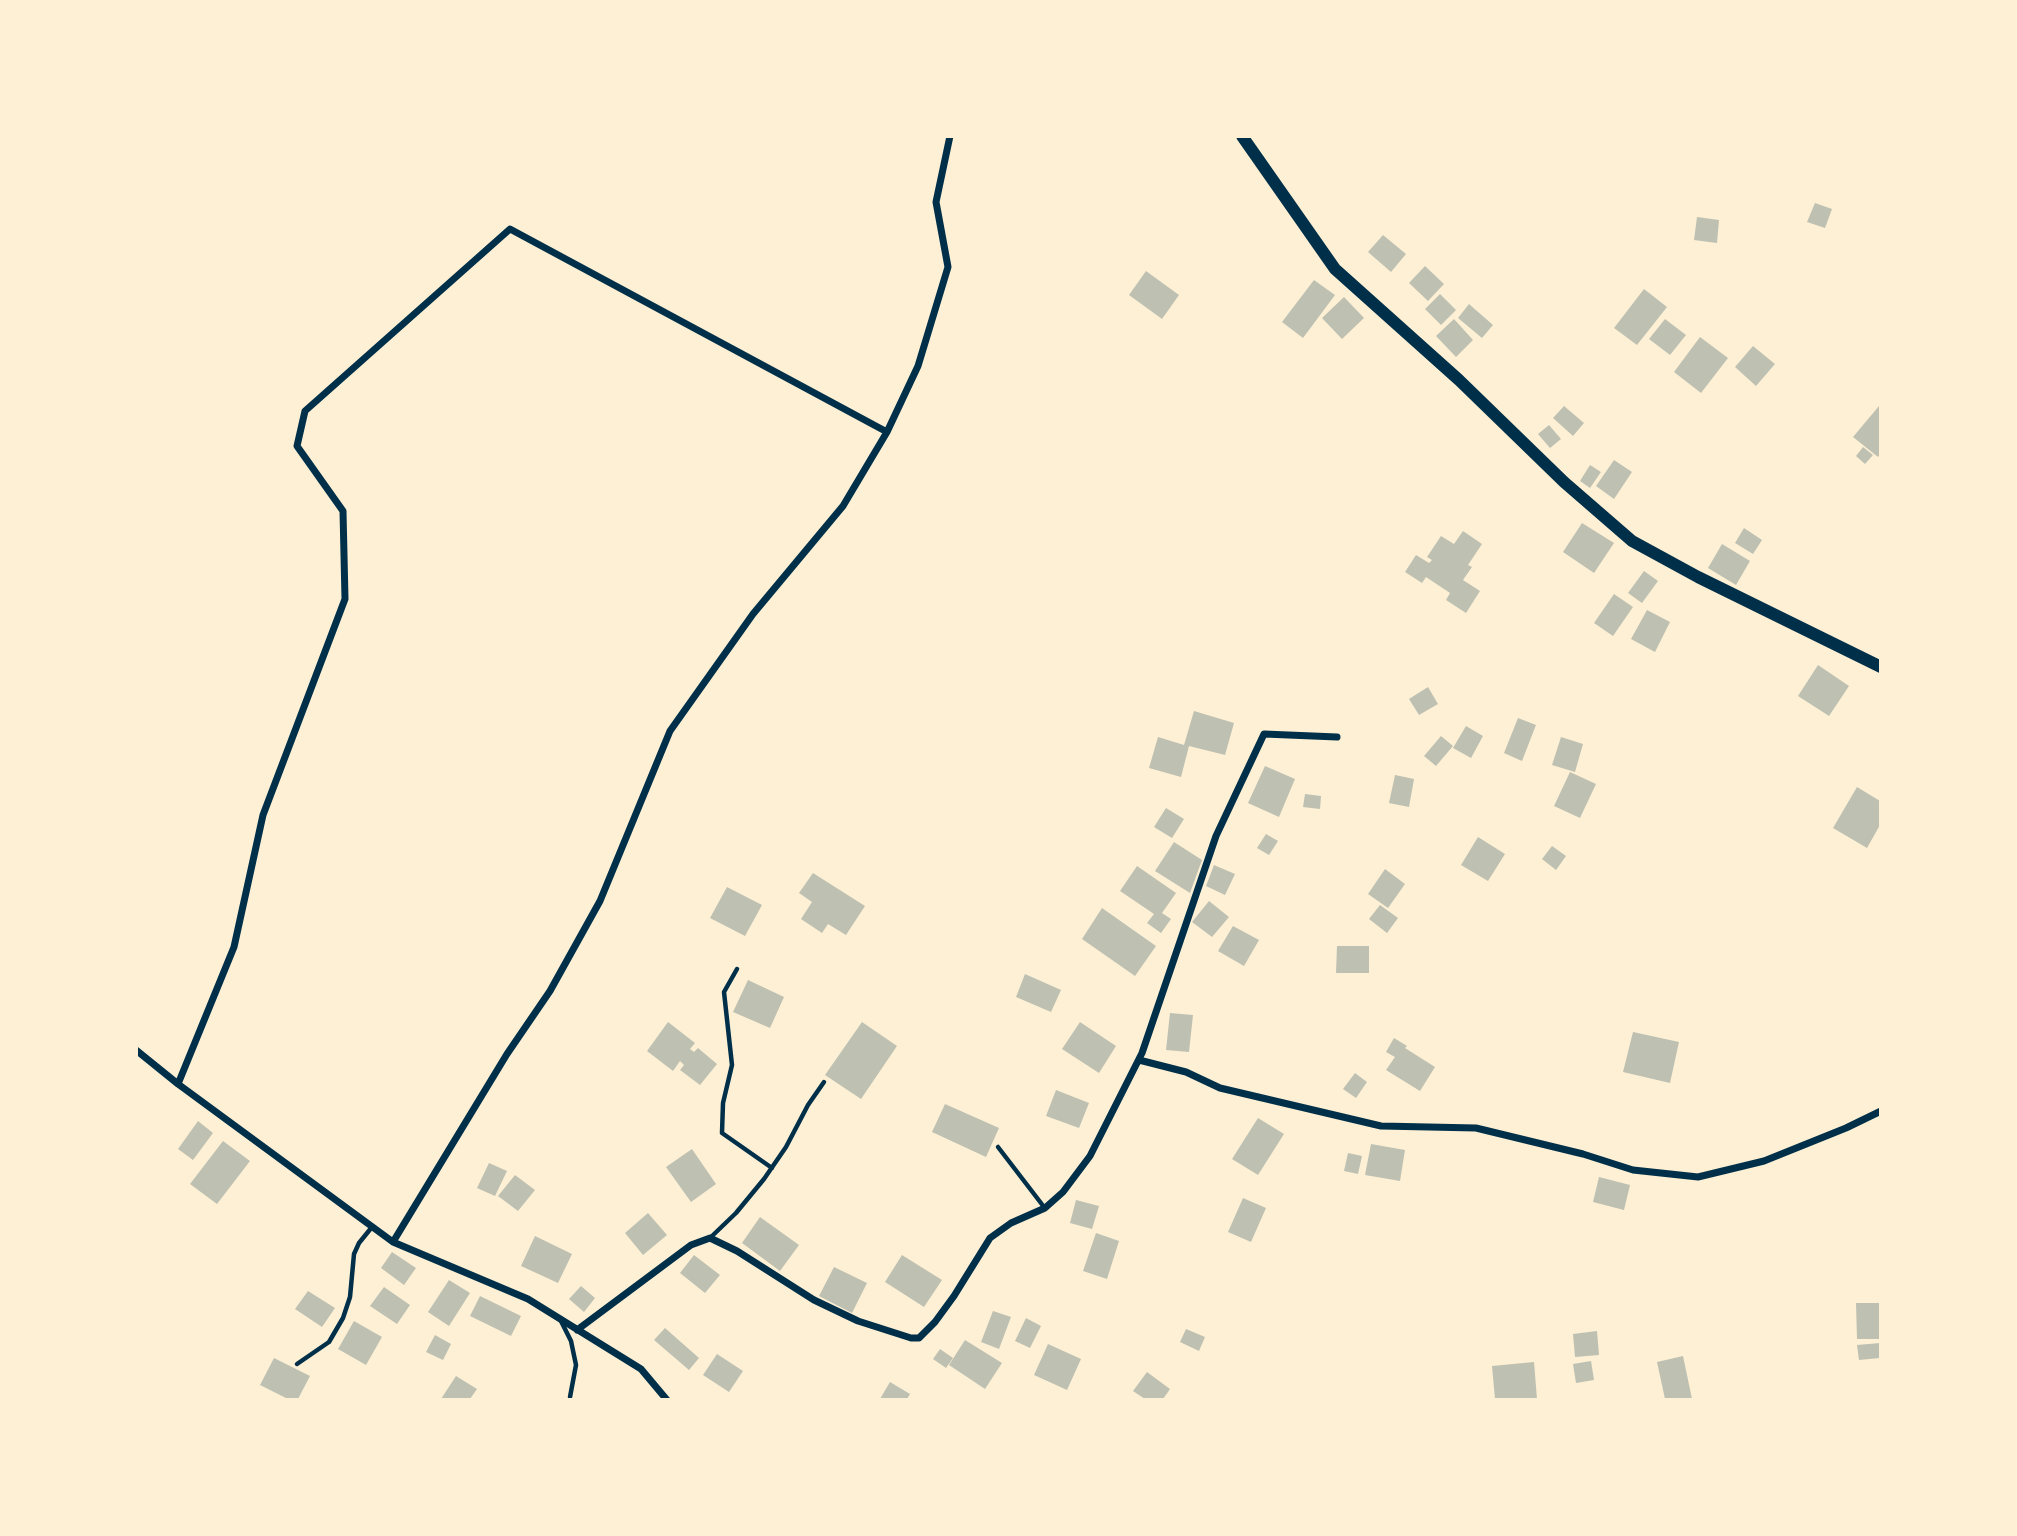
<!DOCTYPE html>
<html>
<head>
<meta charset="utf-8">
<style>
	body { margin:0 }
	#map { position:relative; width:2017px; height:1536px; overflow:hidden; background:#fdf0d5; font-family:"Work Sans",sans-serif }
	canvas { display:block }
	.frame { position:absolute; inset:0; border:138px solid #fdf0d5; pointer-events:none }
</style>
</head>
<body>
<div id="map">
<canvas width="2017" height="1536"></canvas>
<div class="frame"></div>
</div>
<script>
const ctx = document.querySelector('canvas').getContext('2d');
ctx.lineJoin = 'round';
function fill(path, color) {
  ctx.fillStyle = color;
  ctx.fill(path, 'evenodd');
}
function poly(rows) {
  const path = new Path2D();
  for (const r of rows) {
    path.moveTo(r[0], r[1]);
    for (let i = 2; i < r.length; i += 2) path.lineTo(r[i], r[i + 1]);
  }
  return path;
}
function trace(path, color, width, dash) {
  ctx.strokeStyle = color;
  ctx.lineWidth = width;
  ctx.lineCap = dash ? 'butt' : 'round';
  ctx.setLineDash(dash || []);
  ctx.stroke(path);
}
fill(poly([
	[1815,203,1832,209,1825,228,1807,222],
	[1697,217,1719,220,1717,243,1694,240],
	[1383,235,1406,254,1391,272,1368,252],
	[1425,266,1444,284,1428,301,1409,283],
	[1146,271,1179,295,1162,319,1129,295],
	[1314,280,1335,295,1303,338,1282,322],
	[1644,289,1667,307,1637,345,1614,328],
	[1440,294,1456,310,1441,325,1425,309],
	[1344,297,1364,318,1342,339,1322,318],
	[1469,304,1493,325,1482,338,1458,318],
	[1454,319,1473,340,1456,357,1436,336],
	[1665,319,1686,335,1670,355,1649,339],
	[1700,337,1728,358,1701,393,1674,372],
	[1753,346,1775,364,1756,386,1735,367],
	[1564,406,1584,423,1573,436,1553,418],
	[1879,406,1880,454,1878,457,1853,437],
	[1549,425,1561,439,1550,448,1538,434],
	[1863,447,1873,455,1865,464,1856,456],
	[1614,460,1632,472,1614,499,1596,486],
	[1590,465,1601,472,1590,488,1580,481],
	[1582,523,1614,543,1594,573,1563,552],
	[1744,528,1762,540,1753,554,1735,543],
	[1463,531,1482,544,1468,565,1472,567,1463,580,1480,591,1466,613,1446,600,1450,593,1426,577,1422,583,1405,572,1416,555,1429,563,1432,560,1427,557,1441,536,1454,544],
	[1722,544,1750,561,1736,585,1708,568],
	[1644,571,1658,581,1642,603,1628,593],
	[1614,594,1633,607,1613,636,1594,623],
	[1647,610,1670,622,1655,652,1631,639],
	[1818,665,1849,686,1829,716,1798,696],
	[1428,687,1438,704,1419,715,1409,699],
	[1194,711,1234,723,1225,755,1189,746,1181,777,1149,768,1158,737,1184,745],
	[1518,718,1536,725,1522,761,1504,753],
	[1466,726,1483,736,1471,758,1453,748],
	[1441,736,1453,746,1436,766,1424,756],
	[1561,737,1583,744,1575,772,1552,765],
	[1265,766,1295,779,1279,817,1248,803],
	[1570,772,1596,784,1580,818,1554,806],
	[1395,775,1414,779,1409,807,1389,803],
	[1857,787,1880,801,1880,825,1867,848,1833,828],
	[1305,794,1321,796,1320,809,1303,807],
	[1166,808,1184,819,1172,838,1154,827],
	[1266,834,1278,841,1269,855,1257,848],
	[1478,837,1505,854,1488,881,1461,865],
	[1174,842,1202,860,1190,893,1155,871],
	[1552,846,1566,856,1556,870,1542,859],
	[1214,865,1235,874,1225,895,1206,886],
	[1137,866,1176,893,1162,913,1171,919,1161,933,1147,923,1154,914,1120,891],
	[1385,869,1405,884,1388,908,1368,894],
	[813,873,865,906,846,935,828,924,822,933,801,919,812,902,799,893],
	[727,887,762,905,745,936,710,918],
	[1209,901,1229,917,1212,937,1192,922],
	[1380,905,1398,918,1387,933,1369,919],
	[1102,908,1156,946,1135,976,1082,939],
	[1233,926,1259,940,1244,966,1218,951],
	[1337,946,1369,946,1369,973,1336,973],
	[1025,974,1061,990,1051,1012,1016,997],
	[748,980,784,997,770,1028,733,1012],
	[1170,1013,1193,1015,1189,1052,1166,1050],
	[668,1022,695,1043,690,1049,694,1052,698,1048,717,1064,700,1085,680,1070,684,1065,680,1061,673,1071,647,1051],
	[862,1022,897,1046,861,1099,825,1075],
	[1080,1022,1116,1046,1099,1073,1062,1049],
	[1633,1032,1679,1042,1670,1083,1623,1072],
	[1394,1038,1407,1046,1405,1048,1435,1067,1420,1091,1386,1070,1395,1057,1386,1052],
	[1355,1073,1367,1082,1356,1098,1343,1089],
	[1056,1090,1089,1103,1079,1128,1046,1116],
	[945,1104,999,1128,986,1157,932,1132],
	[1258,1118,1284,1134,1258,1175,1232,1159],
	[198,1121,213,1133,193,1160,178,1149],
	[223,1141,250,1161,217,1204,190,1184],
	[1371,1144,1405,1150,1400,1181,1365,1175],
	[692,1149,716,1184,691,1202,666,1167],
	[1348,1153,1362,1156,1358,1174,1344,1171],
	[489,1163,507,1171,495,1196,477,1188],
	[515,1175,535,1190,518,1211,498,1196],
	[1599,1177,1630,1185,1624,1210,1593,1202],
	[1243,1198,1266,1208,1251,1242,1228,1232],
	[1076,1200,1099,1206,1092,1229,1070,1223],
	[648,1213,667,1235,643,1255,625,1233],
	[760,1217,799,1245,780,1271,742,1243],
	[1096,1233,1119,1241,1107,1279,1083,1271],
	[535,1236,572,1254,558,1283,521,1266],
	[392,1252,416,1268,404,1285,381,1268],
	[694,1255,720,1275,705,1293,680,1273],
	[902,1255,942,1280,924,1307,885,1282],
	[834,1267,867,1283,852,1313,819,1296],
	[449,1280,470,1293,449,1326,428,1312],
	[581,1286,595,1298,584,1312,569,1299],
	[384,1287,410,1305,397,1324,370,1306],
	[308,1291,335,1308,322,1327,295,1309],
	[480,1296,521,1316,511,1336,470,1316],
	[1856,1303,1879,1303,1879,1339,1857,1339],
	[993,1311,1011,1317,999,1349,981,1342],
	[1026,1318,1041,1326,1030,1348,1015,1341],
	[354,1321,382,1337,366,1365,338,1349],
	[665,1328,699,1358,689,1370,654,1340],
	[1186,1329,1205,1337,1199,1351,1180,1342],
	[1597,1331,1599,1355,1575,1357,1573,1334],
	[435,1335,451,1344,443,1360,426,1352],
	[965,1340,1002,1363,985,1389,949,1365],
	[1880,1343,1880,1358,1859,1360,1857,1345],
	[1048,1344,1081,1359,1067,1390,1034,1375],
	[940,1349,953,1358,946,1368,933,1359],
	[717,1354,743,1371,729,1392,703,1375],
	[1683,1356,1692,1399,1665,1399,1657,1362],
	[274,1358,310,1376,298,1399,288,1399,260,1385],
	[1591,1361,1594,1380,1576,1383,1573,1364],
	[1534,1362,1537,1399,1495,1399,1492,1366],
	[1147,1372,1170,1389,1163,1399,1145,1399,1133,1391],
	[456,1376,477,1389,470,1399,441,1399],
	[890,1382,910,1394,907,1399,880,1399]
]), '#bec0b2');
trace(poly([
	[737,969,724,992,732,1065,723,1103,722,1133,772,1168],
	[998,1147,1044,1207],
	[711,1237,736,1213,764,1179,786,1147,808,1105,824,1082],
	[561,1321,571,1341,576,1365,570,1397],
	[297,1364,329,1342,343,1318,350,1297,354,1254,359,1243,372,1227]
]), '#003049', 4.5);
trace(poly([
	[136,1050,178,1084,393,1242,528,1299,641,1369,667,1400],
	[1139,1060,1186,1072,1220,1088,1381,1126,1476,1128,1583,1154,1633,1170,1698,1177,1764,1161,1846,1128,1881,1111],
	[178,1084,234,947,263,815,345,599,343,511,297,446,305,411,510,229,887,432],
	[393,1242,507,1054,550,991,600,901,670,731,753,614,843,506,887,432,918,366,948,267,936,202,950,136],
	[577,1330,691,1245,710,1238,737,1251,814,1300,858,1321,911,1338,919,1338,935,1322,954,1296,990,1238,1011,1223,1045,1208,1063,1192,1090,1156,1142,1053,1216,836,1264,734,1337,737]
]), '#003049', 7);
trace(poly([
	[1242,136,1335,269,1459,380,1564,482,1632,541,1698,577,1881,667]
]), '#003049', 12);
</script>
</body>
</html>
